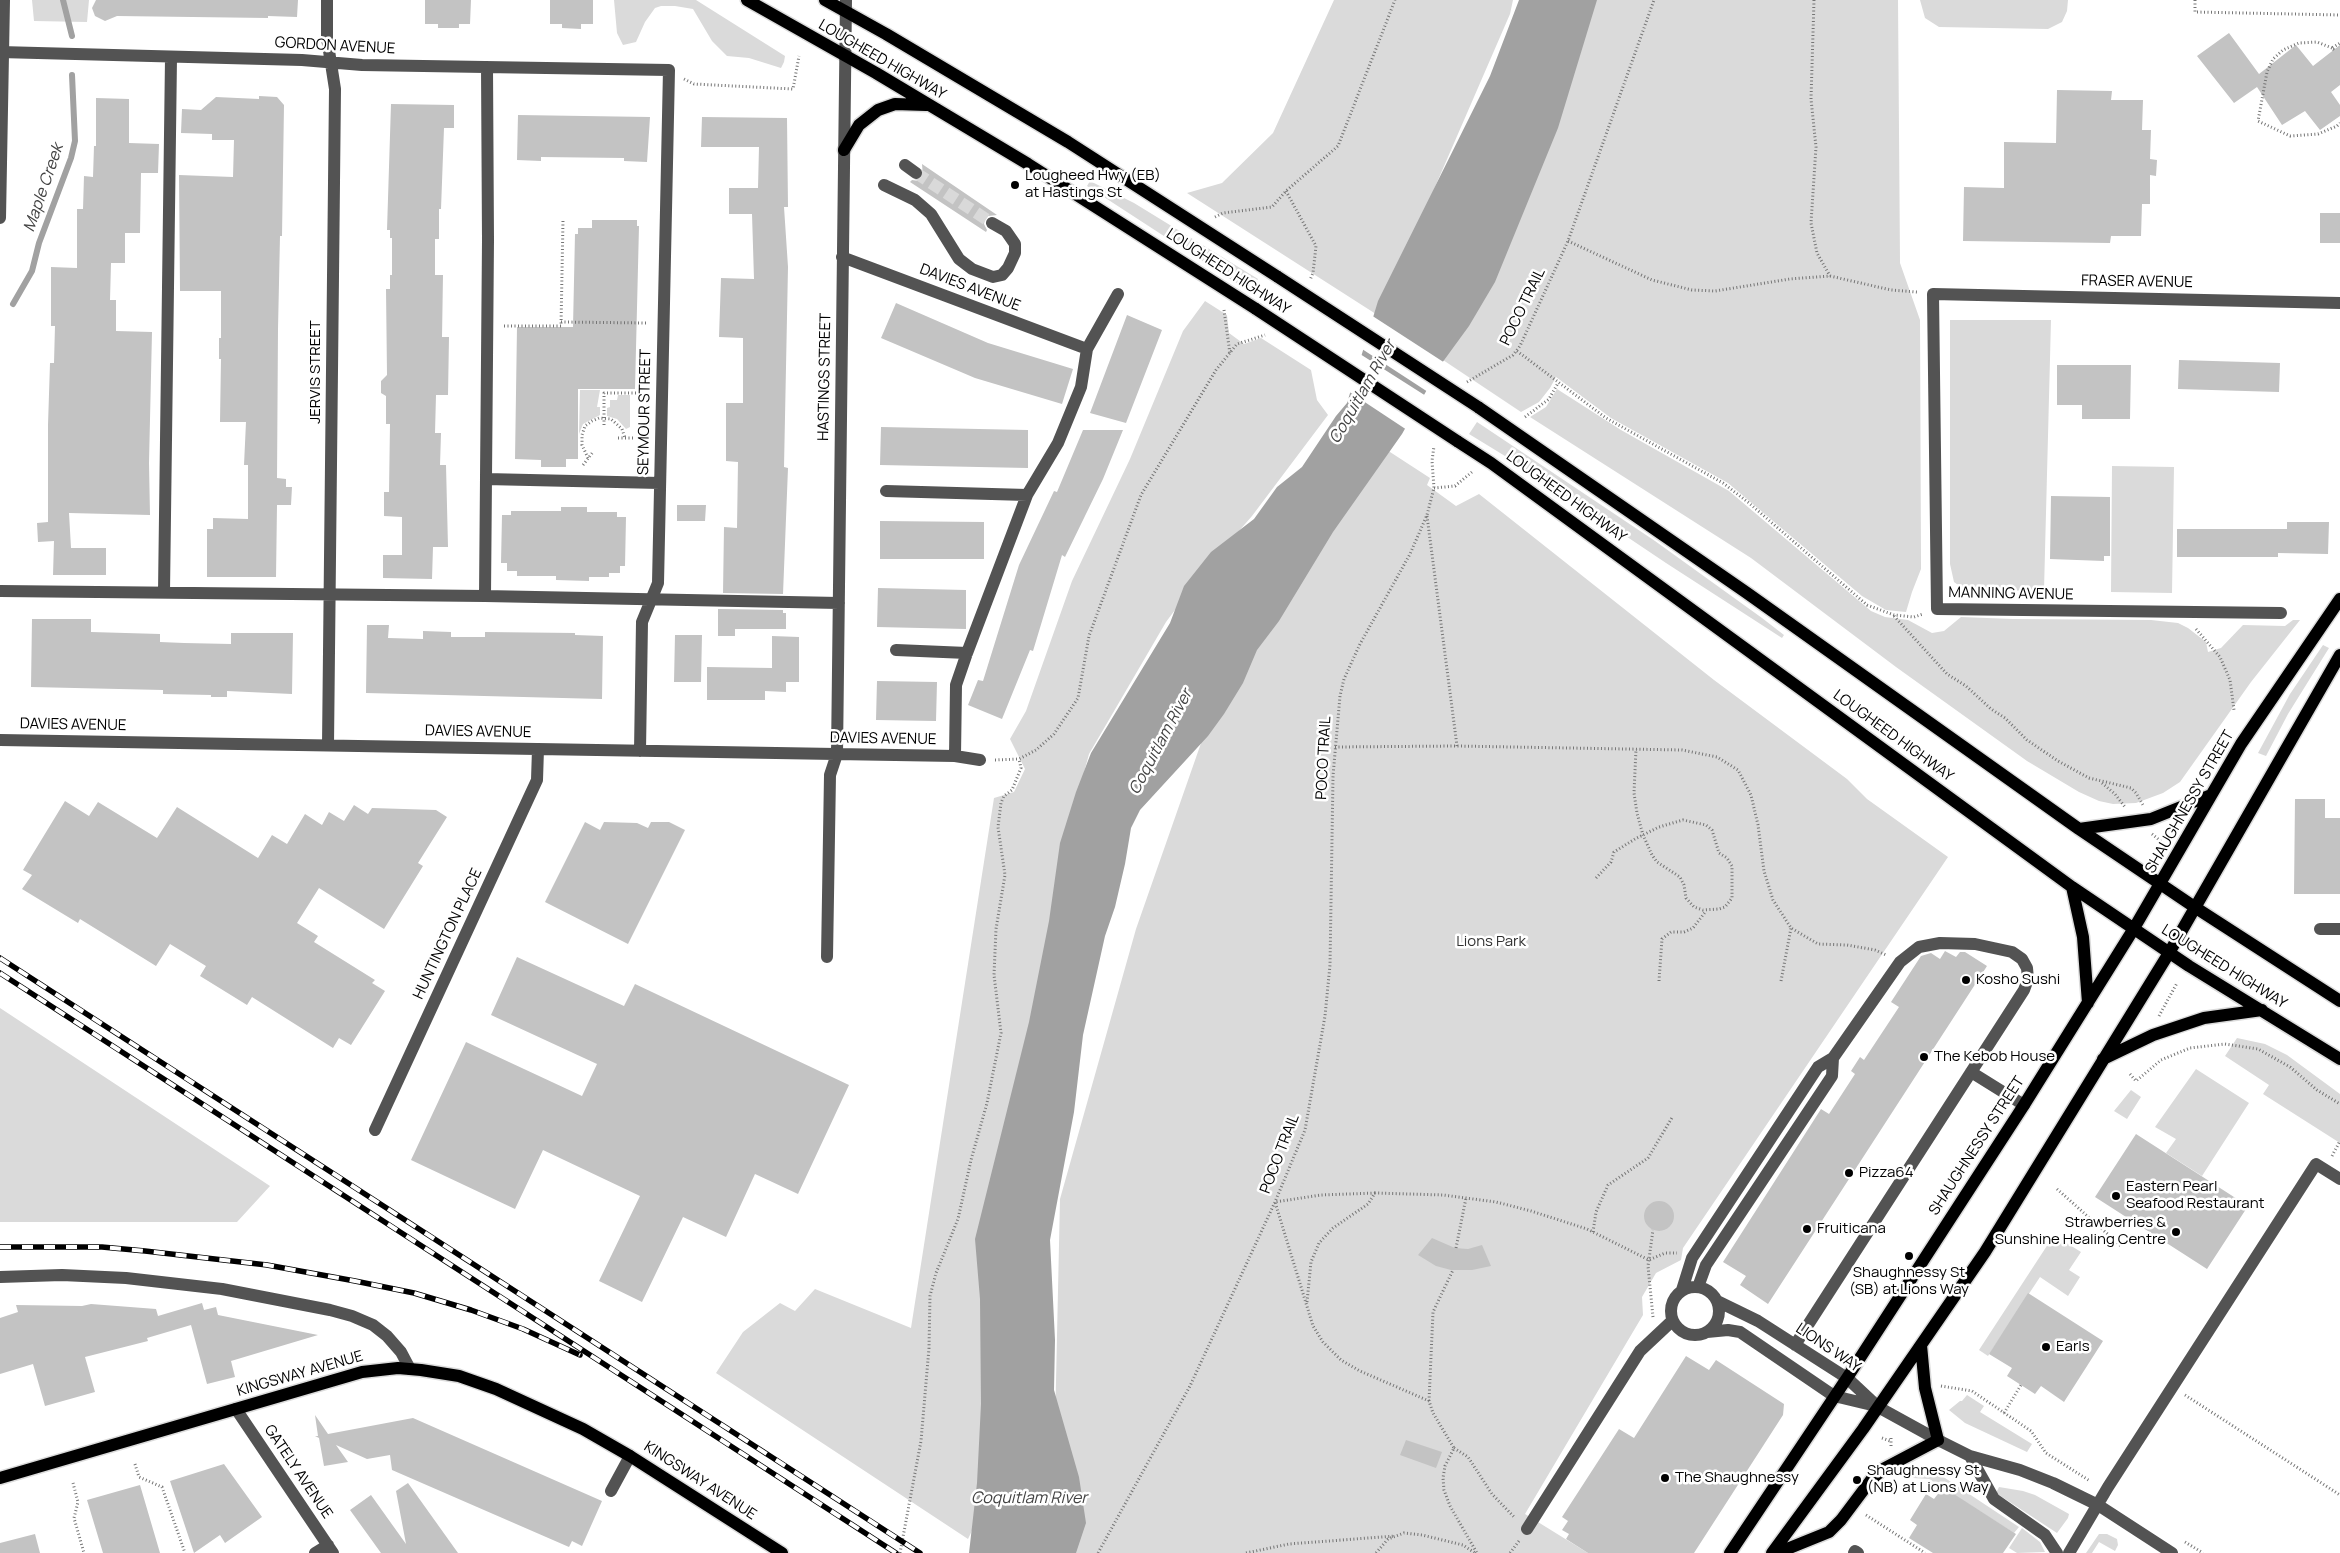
<!DOCTYPE html>
<html>
<head>
<meta charset="utf-8">
<style>
	body { margin:0 }
	canvas { display:block; background:#fff }
</style>
</head>
<body>
<canvas width="2340" height="1553"></canvas>
<script>
const ctx = document.querySelector('canvas').getContext('2d');
ctx.lineJoin = 'round';
function fill(path, color) {
  ctx.fillStyle = color;
  ctx.fill(path, 'evenodd');
}
function poly(rows) {
  const path = new Path2D();
  for (const r of rows) {
    if (r.length === 3) {
      path.moveTo(r[0] + r[2], r[1]);
      path.arc(r[0], r[1], r[2], 0, 2 * Math.PI);
      continue;
    }
    path.moveTo(r[0], r[1]);
    for (let i = 2; i < r.length; i += 2) path.lineTo(r[i], r[i + 1]);
  }
  return path;
}
function trace(path, color, width, dash) {
  ctx.strokeStyle = color;
  ctx.lineWidth = width;
  ctx.lineCap = dash ? 'butt' : 'round';
  ctx.setLineDash(dash || []);
  ctx.stroke(path);
}
function drawText(font, color, halo, rows, align = 'center') {
  ctx.font = font + ' Manrope,sans-serif';
  ctx.lineWidth = 5;
  ctx.setLineDash([]);
  ctx.textBaseline = 'middle';
  ctx.strokeStyle = halo;
  ctx.fillStyle = color;
  for (const [text, x, y, turn = 0] of rows) {
    ctx.save();
    ctx.translate(x, y);
    ctx.rotate((+turn || 0) * Math.PI / 180);
    ctx.textAlign = isNaN(turn) ? turn : align;
    if (halo) ctx.strokeText(text, 0, 0);
    ctx.fillText(text, 0, 0);
    ctx.restore();
  }
}
fill(poly([
	[32,0,89,0,87,22,34,21],
	[614,0,696,0,785,56,784,62,781,68,749,58,727,56,712,41,693,9,675,6,661,6,655,8,645,22,636,42,623,45,617,33],
	[1334,0,1513,0,1510,14,1379,316,1187,193,1222,183,1273,133],
	[1585,0,1898,0,1900,263,1920,320,1921,569,1912,592,1906,612,1886,610,1862,596,1728,483,1611,418,1556,377,1550,388,1539,402,1521,412,1437,356],
	[1920,0,2068,0,2067,11,2062,22,2048,29,1939,27,1925,18],
	[1090,181,1134,203,1258,279,1250,292,1087,186],
	[1205,301,1227,315,1229,333,1244,344,1261,338,1311,370,1317,400,1328,415,1252,516,1204,571,1166,622,1089,754,1059,864,981,1512,968,1539,716,1373,743,1332,780,1303,795,1311,815,1289,911,1328,994,798,1014,792,1025,769,1010,739,1026,711,1072,581,1130,459,1183,331],
	[1950,320,2051,320,2044,590,1968,592,1954,582,1950,564],
	[1557,389,1621,430,1729,491,1871,611,1885,617,1908,620,1932,633,1944,631,1961,617,2013,619,2151,620,2178,623,2188,628,2206,642,2208,652,2221,648,2243,625,2285,626,2293,620,2300,620,2251,682,2180,782,2163,793,2136,803,2113,804,2099,801,2079,792,2027,761,1896,667,1751,558,1530,417,1546,407],
	[580,390,600,390,597,407,600,407,600,415,583,424,579,434],
	[618,395,630,395,630,427,626,429,617,419,607,416,607,408,610,407,610,400,617,400],
	[1477,422,1655,541,1762,618,1784,635,1782,638,1666,563,1523,467,1469,434],
	[1370,439,1430,478,1427,485,1456,506,1479,494,1714,680,1847,779,1867,799,1948,857,1683,1248,1681,1260,1656,1273,1642,1297,1643,1315,1525,1514,1588,1553,1047,1553,1055,1427,1060,1199,1136,929,1207,726],
	[2112,466,2174,467,2172,593,2111,592],
	[2323,645,2329,648,2288,714,2266,756,2258,753,2290,694],
	[0,1008,270,1186,237,1222,0,1222],
	[2237,1038,2265,1044,2287,1055,2340,1094,2340,1143,2263,1094,2269,1085,2225,1056],
	[2196,1069,2249,1103,2202,1176,2166,1153,2176,1139,2155,1127],
	[2131,1090,2141,1097,2127,1119,2114,1111],
	[2054,1235,2081,1252,2069,1270,2080,1277,2068,1296,2040,1277,1988,1356,1979,1350],
	[1967,1395,1984,1406,1980,1412,2032,1444,2027,1452,1965,1423,1949,1410,1960,1401,1962,1401],
	[1920,1470,1945,1478,2019,1527,2014,1533,1929,1479,1913,1478],
	[1999,1487,2023,1491,2035,1495,2069,1514,2068,1518,2057,1533,1996,1493],
	[2022,1528,2040,1542,2045,1552,2017,1553,2009,1548],
	[2099,1534,2107,1534,2117,1539,2118,1545,2115,1551,2099,1542,2092,1553,2086,1553]
]), '#dadada');
fill(poly([
	[1519,0,1597,0,1558,128,1495,282,1469,326,1442,363,1402,434,1333,532,1279,621,1257,650,1243,683,1224,714,1208,736,1140,810,1131,828,1125,864,1115,907,1105,936,1083,1035,1074,1112,1050,1240,1055,1340,1054,1390,1079,1477,1086,1523,1076,1553,969,1553,977,1483,981,1404,980,1299,975,1239,1029,1022,1049,921,1060,843,1076,792,1091,753,1170,623,1184,586,1211,552,1254,519,1277,487,1302,467,1336,416,1347,403,1378,301,1490,76]
]), '#a1a1a1');
fill(poly([
	[1371,315,1445,363,1428,392,1362,349],
	[1360,354,1426,396,1407,430,1348,391]
]), '#fff');
trace(poly([
	[63,0,72,36],
	[13,304,32,271,39,243,71,158,75,141,72,75]
]), '#a1a1a1', 6);
fill(poly([
	[96,0,298,0,297,17,268,16,268,18,117,16,105,21,95,16,92,8],
	[425,0,471,0,470,24,459,24,459,28,438,28,438,24,425,24],
	[550,0,593,0,593,24,581,24,581,29,562,28,562,24,550,24],
	[2229,33,2259,74,2296,45,2313,66,2340,45,2340,85,2331,92,2340,105,2340,116,2320,130,2305,111,2282,125,2257,87,2234,103,2197,56],
	[2057,90,2112,91,2111,100,2143,100,2142,130,2151,130,2150,159,2157,160,2156,176,2150,175,2150,204,2142,204,2141,236,2111,236,2110,243,1963,241,1964,187,2004,188,2004,142,2056,143],
	[259,96,277,97,284,105,282,236,280,236,278,329,277,478,286,479,286,487,292,487,291,505,277,505,276,577,207,577,207,529,213,529,213,518,248,519,248,465,244,465,246,422,220,422,221,359,219,359,219,338,221,338,221,291,180,291,179,175,233,177,234,140,212,140,212,134,181,133,182,109,201,110,216,97,259,99],
	[96,98,129,99,129,143,159,144,158,173,141,173,140,233,125,233,125,263,111,263,110,300,116,300,116,331,152,332,149,463,150,515,69,513,71,548,106,548,106,575,53,575,54,541,38,542,37,523,48,522,48,425,50,363,54,363,55,326,51,326,51,267,77,268,77,209,83,209,84,176,93,177,94,146,96,146],
	[391,104,454,105,454,128,444,128,441,209,439,209,439,239,435,239,435,275,443,275,442,337,449,337,448,395,436,395,435,433,441,433,440,465,446,465,448,547,433,547,432,579,383,578,383,555,402,555,402,517,384,516,384,492,389,492,390,424,386,424,386,396,381,393,381,381,387,375,386,289,390,289,390,275,392,275,392,238,390,238,390,230,387,230],
	[518,115,650,117,647,162,624,161,624,158,541,157,541,161,517,160],
	[702,117,787,118,788,207,784,207,788,267,784,467,788,468,783,594,723,593,724,527,737,528,738,462,726,461,726,403,743,403,743,338,719,337,721,278,754,279,752,214,729,214,729,188,758,188,759,147,701,147],
	[922,164,997,215,988,216,985,219,984,224,987,230,986,232,910,182,912,180,919,181,923,177],
	[2320,213,2340,213,2340,243,2320,243],
	[592,220,637,220,637,226,639,226,635,389,578,389,578,459,566,459,566,467,541,467,541,460,515,459,517,327,573,327,575,234,578,234,578,228,592,228],
	[896,303,988,343,1073,369,1062,404,975,378,881,338],
	[1127,315,1162,330,1126,423,1090,413],
	[2179,360,2280,363,2279,392,2178,389],
	[2057,365,2131,365,2130,419,2082,419,2082,405,2057,405],
	[881,427,1028,430,1028,468,880,465],
	[1083,430,1123,430,1103,479,1065,557,1062,555,1033,651,1030,650,1002,719,968,705,978,680,983,681,1019,565,1054,491,1057,492],
	[2051,496,2110,497,2110,556,2104,556,2104,561,2050,559],
	[677,505,706,505,705,521,677,521],
	[561,507,587,507,587,512,617,512,617,517,626,517,625,566,620,566,620,573,609,573,609,577,589,577,589,581,556,580,556,576,517,576,517,571,507,571,507,563,501,563,502,515,511,515,511,511,561,511],
	[880,521,984,522,984,559,880,559],
	[2287,522,2329,522,2328,554,2278,553,2278,557,2177,557,2177,529,2287,529],
	[878,588,966,590,966,629,877,627],
	[718,609,783,610,783,613,786,613,786,629,735,629,735,636,718,636],
	[32,619,91,619,91,632,160,634,160,642,184,643,231,644,231,633,293,633,292,694,227,691,227,697,211,697,211,695,163,694,163,690,31,687],
	[367,625,389,625,388,638,423,639,423,631,451,632,451,637,485,637,485,632,575,633,575,635,603,636,602,699,366,693],
	[675,635,702,635,701,682,674,682],
	[772,636,799,637,799,682,786,682,786,692,765,691,765,700,707,700,707,667,772,668],
	[877,681,937,682,936,721,876,720],
	[2295,799,2325,799,2325,818,2340,818,2340,894,2294,894],
	[65,801,89,816,98,802,157,838,177,807,258,858,272,835,287,844,305,814,322,825,329,812,344,821,354,805,368,814,372,808,436,810,447,817,418,863,423,866,384,929,319,888,297,923,318,936,314,942,375,980,372,983,385,991,351,1045,339,1038,333,1048,252,997,247,1005,200,976,206,966,170,944,156,966,80,919,78,923,22,889,32,875,23,870],
	[585,822,600,830,604,822,637,823,648,828,651,822,669,822,685,830,628,944,545,902],
	[1945,951,1956,957,1960,952,1965,952,1987,966,1768,1304,1740,1285,1746,1276,1723,1262,1821,1109,1829,1114,1855,1074,1851,1071,1860,1057,1864,1060,1899,1007,1891,1002,1921,956,1931,953,1940,959],
	[517,957,624,1006,635,984,849,1085,798,1194,755,1174,726,1237,683,1217,642,1302,599,1281,640,1196,543,1150,515,1209,411,1160,466,1042,582,1096,597,1064,491,1015],
	[2136,1134,2248,1206,2207,1269,2095,1197],
	[1659,1216,15],
	[1432,1238,1455,1248,1468,1249,1482,1245,1491,1266,1472,1270,1451,1270,1436,1266,1418,1255],
	[2028,1293,2103,1341,2064,1402,2041,1386,2035,1394,2007,1376,2012,1368,1989,1354],
	[202,1303,204,1310,216,1307,218,1315,318,1335,231,1361,235,1377,207,1384,191,1325,147,1338,148,1341,85,1357,95,1392,45,1406,33,1364,0,1374,0,1318,18,1312,16,1305,82,1306,91,1304,156,1309,158,1316],
	[1686,1356,1709,1370,1716,1360,1784,1404,1783,1415,1694,1553,1588,1553,1566,1539,1569,1534,1562,1530,1568,1521,1562,1517,1619,1429,1634,1438],
	[315,1415,328,1434,413,1418,602,1501,582,1546,572,1541,569,1547,392,1470,390,1455,367,1459,336,1445,348,1462,324,1466,319,1438,315,1436,318,1436],
	[1406,1440,1442,1452,1436,1468,1400,1455],
	[224,1464,262,1517,225,1543,220,1535,194,1553,170,1481],
	[408,1483,458,1553,381,1553,350,1510,371,1495,406,1544,396,1491],
	[140,1485,160,1553,103,1553,87,1500],
	[1943,1487,2016,1534,2003,1553,1933,1553,1909,1538,1917,1525,1910,1520,1926,1494,1934,1499],
	[35,1534,40,1553,0,1553,0,1543]
]), '#c3c3c3');
trace(poly([
	[916,173,992,223]
]), '#d9d9d9', 12, [12, 6]);
const major = poly([
	[747,0,876,73,1028,164,1256,309],
	[825,0,886,34,1068,142,1278,277],
	[844,150,859,125,878,110,895,104,926,105],
	[1478,407,1747,593,2079,829,2196,908,2340,1001],
	[1457,441,1491,463,2072,887,2189,966,2340,1059],
	[2079,829,2151,819,2211,795],
	[2072,887,2083,937,2088,1003],
	[2103,1059,2153,1035,2204,1018,2262,1010],
	[0,1478,362,1372,398,1368,421,1370,459,1376,496,1389,583,1429,630,1456,782,1553],
	[1730,1553,1847,1378,2024,1105,2133,930,2241,744,2340,599],
	[1772,1553,1863,1429,1985,1252,2169,953,2340,655],
	[1777,1553,1829,1532,1841,1520,1871,1480,1883,1469,1938,1440,1925,1388,1921,1345]
]);
trace(major, '#dbdbdb', 15);
trace(poly([
	[1814,0,1811,99,1816,147,1811,223,1817,253,1830,276],
	[2195,0,2195,12,2340,15],
	[2332,48,2317,42,2299,43,2283,50,2273,59,2267,72,2258,121,2290,136,2318,134,2337,126,2340,123],
	[2334,50,2332,48,2340,43],
	[684,79,694,84,793,89,799,56],
	[1286,191,1316,246,1313,273,1310,280],
	[1215,217,1223,213,1272,207,1286,191,1338,146,1395,0],
	[1568,241,1652,280,1692,290,1715,291,1790,279,1830,276,1891,290,1917,292],
	[1224,310,1230,354],
	[561,322,646,323],
	[504,326,561,326,563,220],
	[1517,351,1606,418,1723,483,1749,503,1867,605,1894,615,1914,617,1923,614],
	[1467,382,1513,355,1520,346,1568,241,1654,0],
	[1525,417,1549,399,1558,383],
	[604,425,604,393,639,393],
	[618,438,634,438],
	[588,458,582,445,582,435,585,426,592,421,599,418,611,419,622,429,625,438],
	[583,465,593,452],
	[1434,488,1455,486,1472,472],
	[1427,516,1457,746],
	[1894,616,1947,674,1966,686,1991,709,2005,718,2027,740,2058,761,2089,778,2131,788,2136,793,2143,805],
	[2196,629,2220,657,2230,680,2234,710],
	[1335,747,1457,746,1682,750,1717,757,1738,770,1751,795,1758,825,1764,871,1773,900,1791,928,1818,944,1847,945,1875,950,1886,955],
	[995,760,1019,759],
	[2102,783,2115,794,2125,807],
	[2152,834,2164,844],
	[1596,878,1611,862,1614,852,1635,839,1659,827,1683,820,1706,825,1712,830,1719,853,1727,858,1732,866,1732,898,1725,907,1719,909,1703,910,1694,907,1686,898,1684,885,1680,877,1657,862,1652,855,1643,835,1637,813,1634,793,1636,749],
	[1659,981,1662,939,1671,932,1684,932,1693,928,1706,911],
	[1781,981,1791,928],
	[2159,1016,2177,983],
	[2130,1074,2136,1081,2161,1060,2190,1048,2225,1044,2258,1049,2290,1067,2317,1090,2340,1104],
	[2332,1156,2340,1141],
	[2057,1189,2121,1246],
	[1375,1193,1321,1195,1275,1202,1313,1326,1323,1342,1341,1360,1360,1371,1429,1401,1433,1413,1454,1448,1445,1466,1443,1478,1444,1490,1450,1506,1477,1553],
	[1593,1232,1596,1212,1608,1185,1648,1158,1673,1116],
	[1456,1248,1466,1198],
	[1307,1302,1311,1262,1319,1243,1333,1228,1368,1204,1375,1193,1443,1195,1496,1202,1531,1211,1587,1229,1649,1260,1665,1253,1677,1253],
	[1653,1317,1648,1266,1653,1230],
	[1941,1386,1972,1391,2031,1431,2046,1453,2090,1481],
	[2185,1395,2340,1495],
	[1429,1401,1433,1312,1453,1270],
	[2004,1413,2021,1385],
	[1882,1438,1890,1441],
	[1891,1446,1891,1438],
	[1454,1448,1468,1457,1492,1494,1515,1518],
	[135,1464,139,1477,162,1487,185,1553],
	[73,1483,78,1502,74,1518,84,1553],
	[1866,1515,1925,1553],
	[2185,1542,2203,1553],
	[900,1553,921,1441,929,1348,930,1296,936,1273,958,1219,971,1160,987,1103,1001,1033,994,975,996,929,1005,875,998,827,1001,803,1004,796,1012,790,1021,768,1019,759,1036,750,1054,734,1078,698,1089,636,1141,495,1216,370,1237,344,1265,335],
	[1098,1553,1190,1386,1275,1202,1305,1130,1325,1016,1330,965,1333,776,1340,696,1344,679,1360,644,1410,554,1427,515,1434,488,1432,461,1434,446],
	[1246,1553,1289,1544,1395,1536],
	[1376,1553,1388,1539,1404,1533,1422,1535,1463,1545,1475,1553],
	[1510,1553,1519,1541]
]), '#757575', 3, [1, 2.5]);
trace(poly([
	[327,0,327,38,335,89,328,745],
	[0,52,302,60,362,65,669,70,658,583,642,622,640,751],
	[905,165,916,173],
	[884,185,915,200,931,214,959,259,972,269,993,277,1002,275,1008,268,1015,253,1015,244,1006,231,992,223],
	[0,218,4,0],
	[842,257,1087,349],
	[486,479,660,483],
	[886,491,1027,495],
	[0,591,485,596,839,603],
	[164,592,171,58],
	[485,596,488,240,487,67],
	[2281,613,1937,609,1933,294,2340,303],
	[896,650,967,653],
	[0,740,955,756,980,760],
	[955,756,956,685,967,653,1027,495,1058,443,1081,387,1087,349,1118,294],
	[2320,929,2340,929],
	[827,957,830,775,837,754,846,0],
	[1971,1072,2024,1105],
	[375,1130,537,780,538,749],
	[0,1277,62,1275,126,1278,222,1289,330,1310,352,1316,373,1325,387,1336,401,1352,410,1369],
	[1695,1311,24],
	[1698,1287,1706,1265,1832,1076,1833,1058],
	[1682,1290,1692,1258,1818,1067,1833,1058,1900,962,1919,947,1940,943,1975,944,2012,952,2022,959,2027,968,2028,979,2024,990,1795,1345],
	[1717,1301,1758,1321,1847,1378,1878,1407,1938,1440,1970,1456,2020,1470,2053,1483,2098,1505,2172,1553],
	[1707,1332,1728,1330,1740,1332,1834,1396,1876,1406],
	[236,1409,333,1553],
	[1970,1456,1994,1499,2045,1535,2057,1553],
	[611,1491,630,1456],
	[1527,1529,1640,1351,1672,1321],
	[315,1553,328,1545],
	[1854,1553,1855,1551,1858,1553],
	[2069,1553,2108,1487,2316,1164,2340,1179]
]), '#535353', 12);
trace(major, '#000', 12);
const rail = poly([
	[0,958,920,1553],
	[0,973,896,1553],
	[0,1247,102,1247,145,1251,267,1265,355,1281,414,1293,471,1310,523,1329,580,1355]
]);
trace(rail, '#000', 5.5);
trace(rail, '#fff', 4, [11]);
const majorBridge = poly([
	[1278,277,1478,407],
	[1256,309,1457,441]
]);
trace(majorBridge, '#dbdbdb', 15, []);
trace(majorBridge, '#000', 12);
for (const [x, y, r, color] of [
	[1015,185,5,"#000"],
	[1966,980,5,"#000"],
	[1924,1057,5,"#000"],
	[1849,1173,5,"#000"],
	[2116,1196,5,"#000"],
	[1807,1229,5,"#000"],
	[2176,1232,5,"#000"],
	[1909,1256,5,"#000"],
	[2046,1347,5,"#000"],
	[1665,1478,5,"#000"],
	[1857,1480,5,"#000"]
]) {
  const dot = new Path2D();
  dot.arc(x, y, r, 0, 2 * Math.PI);
  ctx.fillStyle = color;
  ctx.fill(dot);
  trace(dot, '#fff', 2);
}
drawText('15px', '#000', '#fff', [
	["GORDON AVENUE",335,46,3],
	["LOUGHEED HIGHWAY",882,60,30],
	["LOUGHEED HIGHWAY",1228,272,33],
	["FRASER AVENUE",2137,282,1],
	["DAVIES AVENUE",970,288,21],
	["POCO TRAIL",1523,307,-64],
	["JERVIS STREET",316,372,-90],
	["HASTINGS STREET",825,377,-89],
	["SEYMOUR STREET",645,412,-89],
	["LOUGHEED HIGHWAY",1566,497,36],
	["MANNING AVENUE",2011,594,1],
	["DAVIES AVENUE",73,725,1],
	["DAVIES AVENUE",478,732,1],
	["LOUGHEED HIGHWAY",1893,736,36],
	["DAVIES AVENUE",883,739,1],
	["POCO TRAIL",1324,758,-87],
	["SHAUGHNESSY STREET",2190,802,-60],
	["HUNTINGTON PLACE",448,934,-65],
	["LOUGHEED HIGHWAY",2224,967,32],
	["SHAUGHNESSY STREET",1977,1146,-57],
	["POCO TRAIL",1280,1154,-69],
	["LIONS WAY",1828,1348,34],
	["KINGSWAY AVENUE",300,1374,-16],
	["GATELY AVENUE",298,1472,56],
	["KINGSWAY AVENUE",700,1481,33]
]);
drawText('15px', '#000', '#fff', [
	["Lougheed Hwy (EB)",1025,176],
	["at Hastings St",1025,193],
	["Kosho Sushi",1976,980],
	["The Kebob House",1934,1057],
	["Pizza64",1859,1173],
	["Eastern Pearl",2126,1187],
	["Seafood Restaurant",2126,1204],
	["Strawberries &",2166,1223,"right"],
	["Sunshine Healing Centre",2166,1240,"right"],
	["Fruiticana",1817,1229],
	["Shaughnessy St",1909,1273,"center"],
	["(SB) at Lions Way",1909,1290,"center"],
	["Earls",2056,1347],
	["Shaughnessy St",1867,1471],
	["(NB) at Lions Way",1867,1488],
	["The Shaughnessy",1675,1478]
], 'left');
drawText('15px', '#313131', '#fff', [
	["Lions Park",1491,942]
]);
drawText('italic 16px', '#424242', '#fff', [
	["Maple Creek",44,188,-71],
	["Coquitlam River",1363,392,-60],
	["Coquitlam River",1161,742,-62],
	["Coquitlam River",1029,1499]
]);
</script>
</body>
</html>
